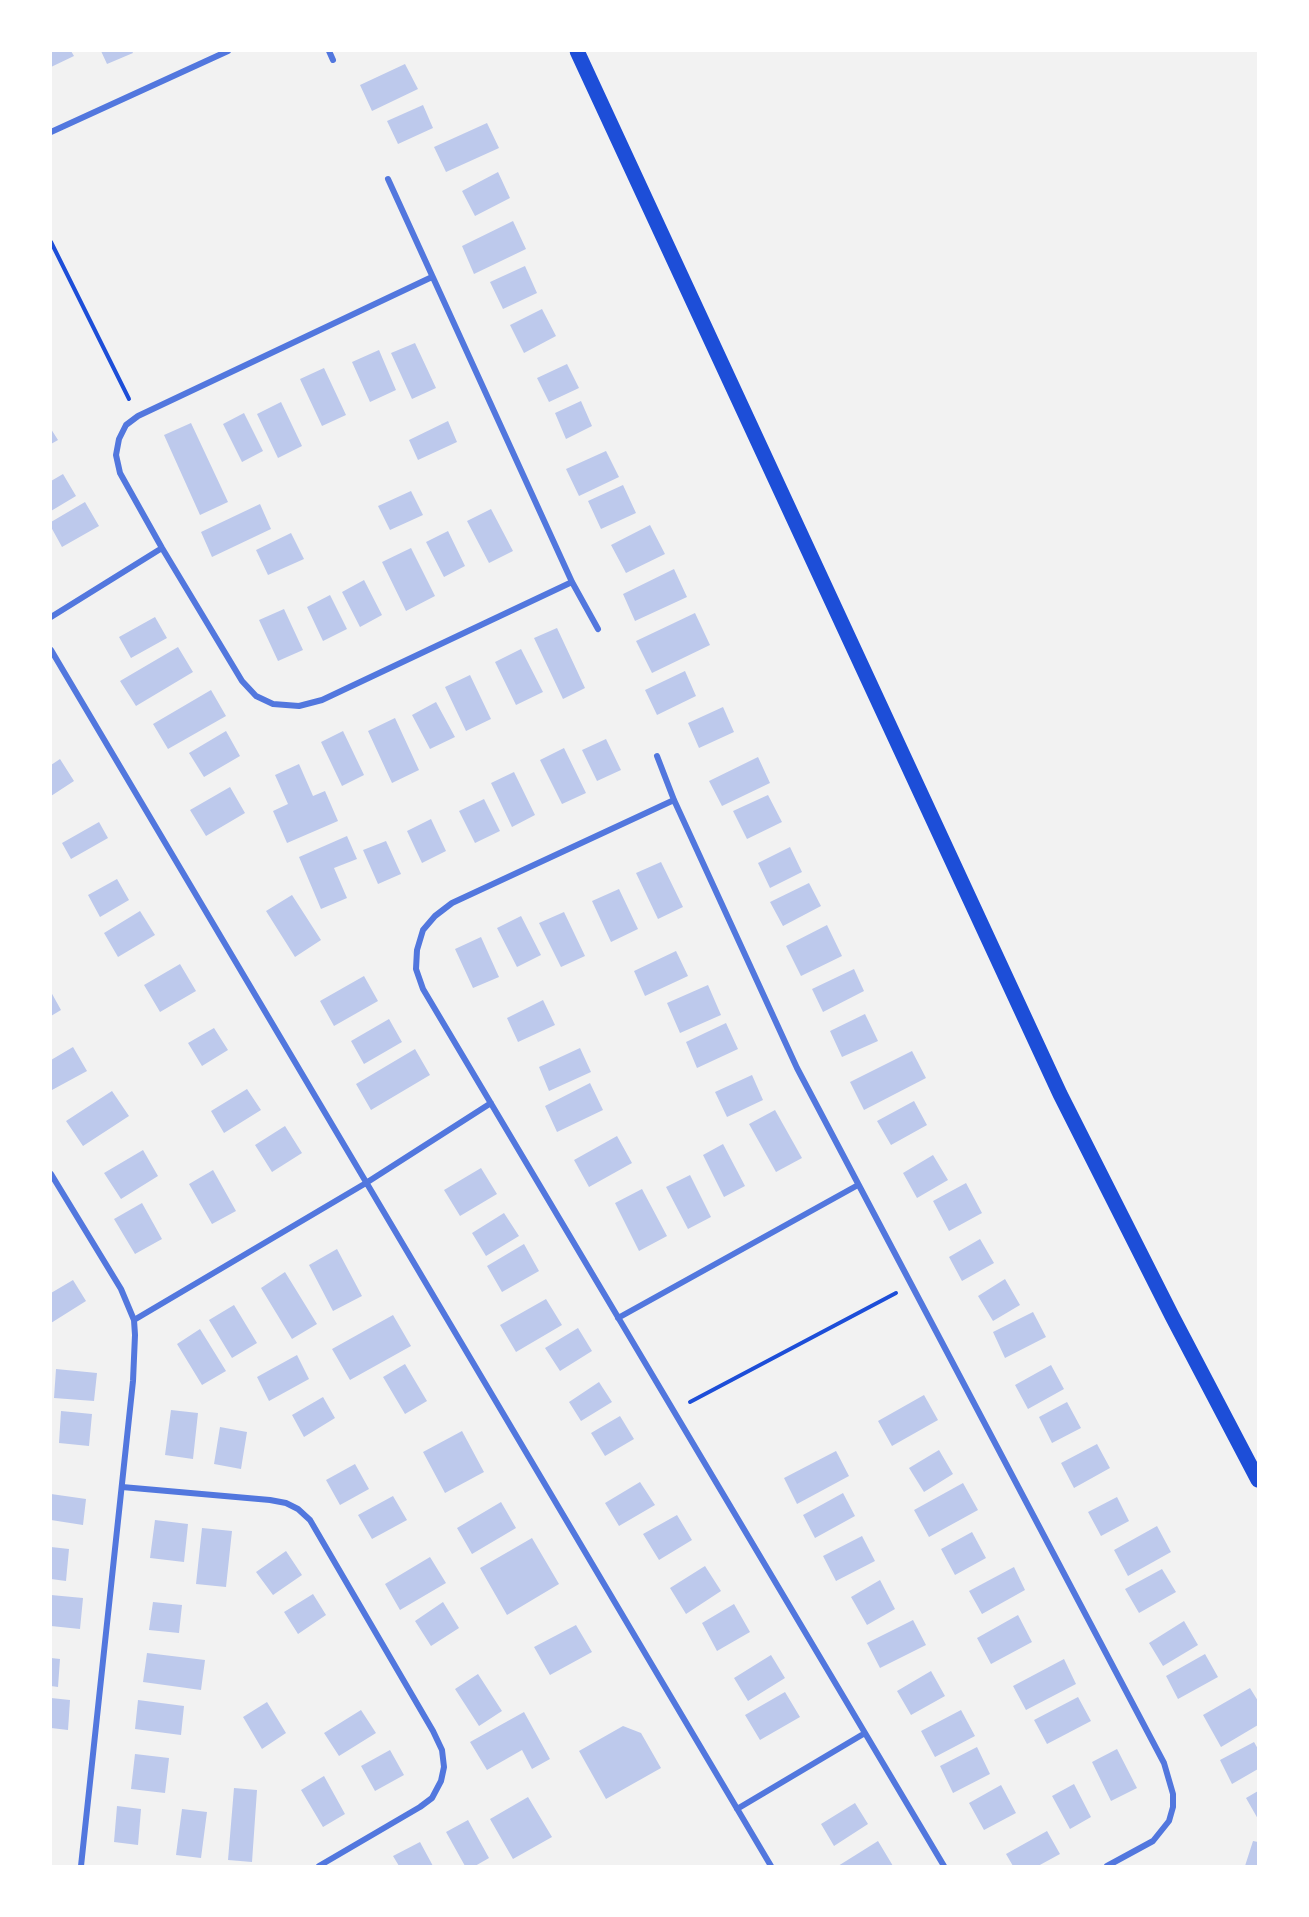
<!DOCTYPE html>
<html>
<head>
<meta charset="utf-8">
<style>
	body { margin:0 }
	#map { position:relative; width:1309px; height:1917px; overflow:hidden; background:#f2f2f2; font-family:Signika,sans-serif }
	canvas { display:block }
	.frame { position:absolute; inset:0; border:52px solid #fff; pointer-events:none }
</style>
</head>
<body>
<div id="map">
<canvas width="1309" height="1917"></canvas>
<div class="frame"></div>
</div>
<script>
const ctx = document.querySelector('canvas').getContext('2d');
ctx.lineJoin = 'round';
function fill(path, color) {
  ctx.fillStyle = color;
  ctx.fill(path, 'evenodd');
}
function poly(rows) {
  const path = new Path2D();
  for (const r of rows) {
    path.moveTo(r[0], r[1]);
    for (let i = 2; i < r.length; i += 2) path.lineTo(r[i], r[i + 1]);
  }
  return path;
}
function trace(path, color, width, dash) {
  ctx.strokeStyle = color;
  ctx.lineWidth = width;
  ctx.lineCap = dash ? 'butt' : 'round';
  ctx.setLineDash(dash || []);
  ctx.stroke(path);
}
fill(poly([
	[51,51,71,51,74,56,51,67],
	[101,51,132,51,133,53,107,64],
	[405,64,418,89,372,111,360,85],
	[423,105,433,128,398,144,387,121],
	[487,123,499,148,446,172,434,147],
	[498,172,510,198,475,216,462,191],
	[513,221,526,249,474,274,462,246],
	[525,266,537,293,503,309,490,282],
	[542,309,556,336,524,353,510,325],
	[415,343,436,388,412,399,391,353],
	[379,350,396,390,370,402,352,362],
	[567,364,579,388,549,402,537,378],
	[324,368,346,415,322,426,300,379],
	[581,401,592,426,566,439,555,413],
	[281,402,302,446,278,458,257,414],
	[244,413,263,451,242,462,223,424],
	[448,421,457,442,418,460,409,440],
	[191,423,228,502,200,515,164,435],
	[51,429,58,440,51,444],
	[606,451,619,477,579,496,566,469],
	[63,474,76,496,51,511,51,481],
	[623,485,636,513,601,529,588,501],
	[411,491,423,515,390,530,378,506],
	[85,502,99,526,62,547,51,527,51,522],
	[260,504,271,529,212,557,201,532],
	[491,509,513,551,489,563,467,521],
	[650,525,665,554,626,573,611,545],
	[448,531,465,566,444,577,426,542],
	[291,533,304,559,268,575,256,550],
	[411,548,435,596,406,611,382,562],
	[674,569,687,597,635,621,623,594],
	[364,580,382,615,360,627,342,592],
	[330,595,347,629,323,641,307,607],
	[284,609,303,650,278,661,259,620],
	[695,613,710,645,652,673,636,641],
	[155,617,167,638,131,658,119,637],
	[557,628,585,688,563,699,534,638],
	[178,647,193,672,136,706,120,681],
	[521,649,543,692,516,705,495,662],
	[685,671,696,696,657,715,645,690],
	[470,675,491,719,466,731,445,687],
	[211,690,226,716,168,749,153,724],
	[436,702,455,737,430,749,412,715],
	[723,707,734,732,699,748,688,723],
	[395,718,419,770,392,783,368,731],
	[226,731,240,756,204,777,189,753],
	[343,731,364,775,342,786,321,742],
	[606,739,621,770,597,781,582,750],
	[564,748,586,793,562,804,540,760],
	[758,757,770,783,722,806,709,781],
	[60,759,74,781,51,796,51,765],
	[299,764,313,796,325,791,338,821,287,843,273,811,288,804,275,775],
	[514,772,535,815,512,827,491,783],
	[230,787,245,813,206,836,190,810],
	[768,795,782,822,747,839,733,811],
	[484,799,500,831,475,843,459,811],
	[431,819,446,851,422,863,407,831],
	[99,822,108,838,71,859,62,843],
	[347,836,357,859,334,868,347,898,321,909,299,857],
	[386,841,401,874,378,884,363,850],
	[790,847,802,872,770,888,758,863],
	[661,862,683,907,658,919,636,873],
	[117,879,129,900,100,917,88,895],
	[809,883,821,906,783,926,770,902],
	[619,889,638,929,611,942,592,901],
	[292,895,321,940,295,957,266,911],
	[140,911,155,935,118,957,104,933],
	[564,912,585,956,561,967,539,923],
	[521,916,541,955,517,967,497,928],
	[827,925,842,956,801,976,786,946],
	[481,937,499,977,473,988,455,949],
	[676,951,688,976,645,996,634,971],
	[180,964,196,991,160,1012,144,985],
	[854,969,864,991,823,1012,812,989],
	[364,976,378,1001,334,1026,320,1001],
	[708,985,721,1015,680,1033,667,1003],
	[51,992,61,1010,51,1016],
	[543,1000,555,1025,518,1042,507,1018],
	[865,1014,878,1041,842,1057,830,1031],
	[389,1019,402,1042,364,1064,351,1041],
	[726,1023,738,1049,697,1068,686,1042],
	[214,1028,228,1050,202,1066,188,1043],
	[73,1047,87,1071,52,1090,51,1060],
	[580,1048,591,1072,549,1091,539,1067],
	[415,1049,430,1075,371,1110,356,1084],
	[912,1051,926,1078,864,1110,850,1082],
	[752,1075,763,1100,727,1117,715,1092],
	[590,1083,603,1110,557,1132,545,1106],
	[247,1089,261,1110,224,1133,211,1111],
	[112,1091,129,1116,83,1146,66,1121],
	[914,1101,927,1125,891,1145,877,1121],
	[775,1110,802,1158,776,1172,749,1124],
	[285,1126,302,1153,272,1172,255,1145],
	[617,1136,632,1163,589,1187,574,1160],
	[723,1144,745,1186,724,1197,703,1155],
	[143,1150,158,1176,121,1199,104,1173],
	[933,1155,948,1180,917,1198,903,1173],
	[481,1168,497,1194,460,1216,444,1190],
	[213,1170,236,1211,212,1224,189,1184],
	[690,1175,711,1217,688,1229,666,1187],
	[966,1183,982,1213,949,1231,933,1201],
	[642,1189,667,1236,639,1251,615,1203],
	[142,1203,162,1239,135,1254,114,1219],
	[504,1213,519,1236,486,1256,472,1233],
	[980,1239,994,1263,962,1281,949,1257],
	[524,1244,539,1271,502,1292,487,1266],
	[337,1249,362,1296,333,1311,309,1265],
	[285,1272,317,1324,292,1339,261,1288],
	[1005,1279,1020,1305,993,1321,978,1296],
	[73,1280,86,1301,51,1323,51,1293],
	[546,1299,562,1325,516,1352,500,1325],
	[234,1305,257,1343,232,1358,209,1320],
	[1033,1312,1046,1337,1005,1358,993,1332],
	[393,1315,411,1346,350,1380,332,1349],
	[578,1328,592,1351,560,1371,545,1348],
	[200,1329,226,1371,202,1385,177,1344],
	[297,1355,309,1379,269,1401,257,1377],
	[405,1364,427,1401,405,1414,383,1377],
	[1051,1365,1064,1389,1028,1409,1015,1385],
	[56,1369,97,1373,94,1401,54,1398],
	[599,1382,612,1402,581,1421,569,1402],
	[924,1395,938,1420,892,1446,878,1421],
	[323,1397,335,1418,304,1437,292,1415],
	[1067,1402,1081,1428,1052,1443,1039,1417],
	[171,1410,198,1413,193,1459,165,1455],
	[61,1411,92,1414,89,1446,59,1443],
	[620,1416,634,1439,605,1456,591,1433],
	[220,1427,247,1432,241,1469,214,1464],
	[462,1431,484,1472,445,1493,423,1452],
	[1097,1444,1110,1468,1074,1488,1061,1463],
	[939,1450,953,1474,924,1492,909,1468],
	[836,1451,849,1476,797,1504,784,1478],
	[355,1464,369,1489,340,1505,326,1480],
	[640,1482,655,1505,619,1526,605,1503],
	[963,1483,978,1510,929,1537,914,1510],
	[843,1493,855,1516,815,1538,803,1515],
	[51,1494,86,1499,83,1525,51,1520],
	[393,1496,407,1520,372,1539,358,1515],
	[1117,1497,1129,1521,1101,1536,1088,1512],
	[501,1502,516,1528,472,1554,457,1528],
	[677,1515,692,1540,659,1560,643,1534],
	[155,1520,188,1524,184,1562,150,1558],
	[1157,1526,1171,1552,1128,1576,1114,1550],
	[202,1528,232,1531,226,1587,196,1584],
	[972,1532,986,1558,955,1575,941,1549],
	[862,1536,875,1561,836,1581,823,1556],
	[532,1538,559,1584,507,1615,480,1568],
	[51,1547,69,1549,66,1581,51,1579],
	[286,1551,302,1575,273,1595,256,1572],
	[430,1557,446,1583,400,1610,385,1584],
	[705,1566,721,1591,686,1614,670,1588],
	[1014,1567,1025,1590,982,1614,969,1591],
	[1162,1569,1176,1592,1139,1613,1125,1589],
	[880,1580,895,1609,867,1625,851,1597],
	[313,1594,326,1615,298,1634,284,1612],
	[51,1595,83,1598,80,1629,51,1626],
	[153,1602,182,1605,179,1633,149,1630],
	[443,1602,459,1628,431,1646,415,1621],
	[734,1604,750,1632,717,1651,702,1623],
	[1018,1615,1032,1642,991,1664,977,1638],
	[913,1620,926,1645,880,1668,867,1643],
	[1184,1621,1198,1645,1163,1666,1149,1643],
	[576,1625,592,1652,550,1675,534,1647],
	[147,1653,205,1660,201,1690,143,1682],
	[1205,1654,1218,1677,1178,1699,1166,1676],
	[771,1655,785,1678,748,1701,734,1678],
	[51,1658,60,1659,58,1687,51,1686],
	[1064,1659,1076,1684,1026,1710,1013,1686],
	[931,1671,945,1696,911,1715,897,1691],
	[478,1674,502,1711,479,1726,455,1689],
	[1250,1688,1258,1701,1258,1725,1221,1747,1203,1715],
	[785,1692,800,1717,760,1740,745,1715],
	[1078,1697,1091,1721,1047,1744,1034,1720],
	[51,1698,70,1700,68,1730,51,1728],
	[138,1700,184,1706,181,1735,135,1729],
	[267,1702,286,1733,262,1749,243,1717],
	[361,1710,376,1733,339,1756,324,1733],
	[961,1710,975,1736,935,1757,921,1731],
	[524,1712,550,1759,532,1769,522,1750,487,1770,470,1742],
	[623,1726,641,1733,661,1768,606,1799,579,1751],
	[1254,1742,1258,1749,1258,1769,1232,1784,1220,1760],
	[977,1747,990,1774,953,1793,940,1766],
	[1117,1749,1137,1788,1111,1801,1092,1762],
	[390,1750,404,1775,375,1791,361,1766],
	[135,1754,169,1758,165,1793,131,1789],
	[324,1776,345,1814,323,1827,301,1790],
	[1074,1784,1091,1817,1070,1829,1052,1796],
	[1001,1785,1016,1813,984,1830,969,1803],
	[234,1788,257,1790,252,1862,228,1860],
	[1258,1791,1258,1819,1246,1798],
	[528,1797,552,1837,513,1859,490,1819],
	[855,1803,868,1824,834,1846,821,1824],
	[117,1806,141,1809,138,1845,114,1842],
	[182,1809,207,1812,201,1858,176,1855],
	[468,1820,489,1858,475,1866,465,1866,446,1832],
	[1047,1831,1060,1854,1038,1866,1013,1866,1006,1854],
	[878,1841,893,1866,838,1866],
	[1253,1841,1258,1842,1258,1866,1245,1866],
	[420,1842,433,1866,399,1866,393,1856]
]), '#bdc9ec');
trace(poly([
	[51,242,129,399],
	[690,1402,896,1293]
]), '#1d4ed8', 4);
trace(poly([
	[329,51,333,60],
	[51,132,228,51],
	[388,179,572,582,598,629],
	[432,277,138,416,126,425,119,439,116,455,120,473,162,548,242,681,256,696,273,704,299,706,322,700,572,582],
	[51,617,162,548],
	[51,650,771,1866],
	[657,756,674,800,797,1068,1164,1763,1173,1794,1173,1807,1169,1821,1153,1841,1107,1866],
	[674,800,452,903,435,916,423,930,417,950,416,969,423,989,944,1866],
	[51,1174,121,1289,134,1320,135,1335,133,1381,81,1866],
	[618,1318,858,1185],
	[134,1320,366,1183,491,1103],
	[122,1487,270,1500,286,1503,298,1509,310,1520,433,1731,442,1750,444,1767,441,1781,432,1798,420,1807,319,1866],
	[737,1809,865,1733]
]), '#5277de', 6);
trace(poly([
	[577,51,1060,1094,1172,1316,1258,1480]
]), '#1d4ed8', 15);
</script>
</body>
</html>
